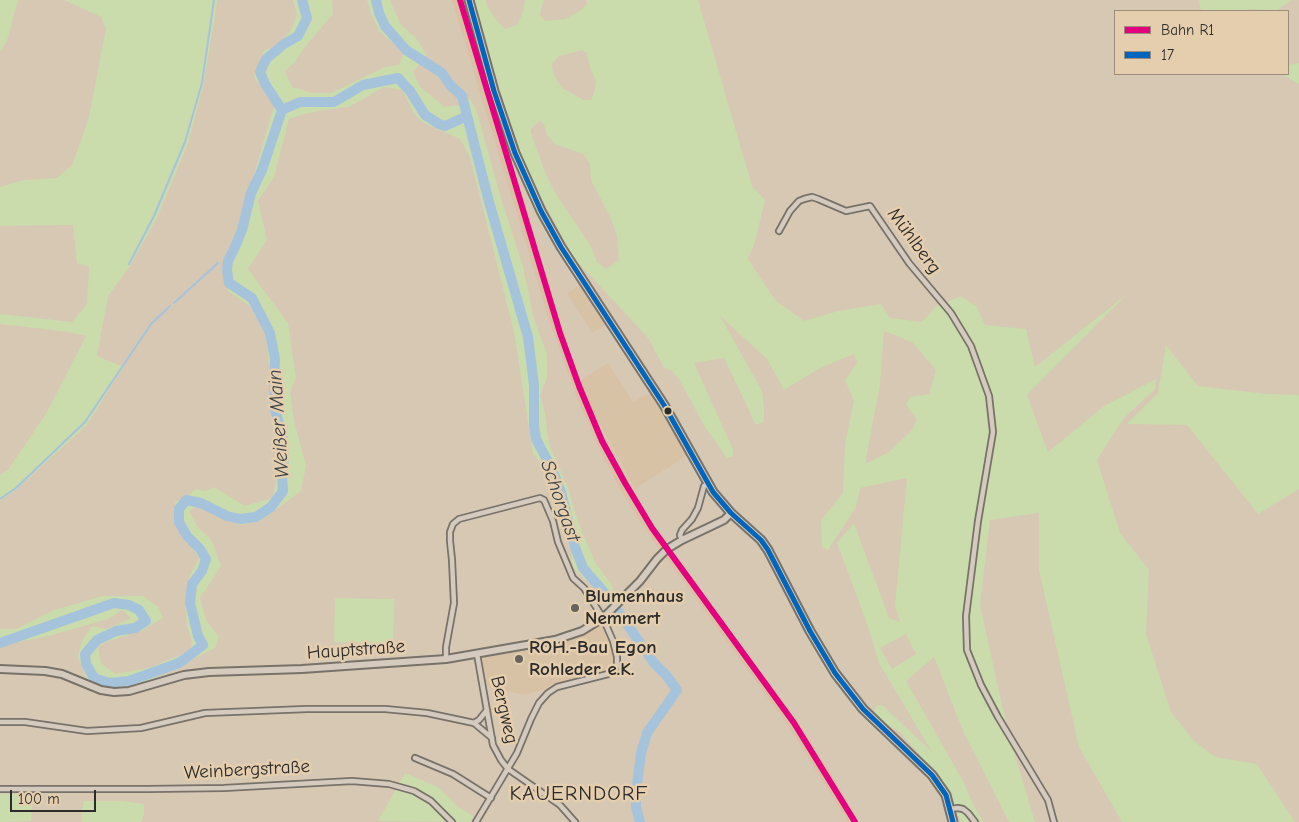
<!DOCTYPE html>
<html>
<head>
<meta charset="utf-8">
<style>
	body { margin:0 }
	#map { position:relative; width:1299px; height:822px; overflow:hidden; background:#d7c8b4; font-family:"Comic Neue",sans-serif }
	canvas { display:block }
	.legend { position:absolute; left:1114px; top:10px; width:175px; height:65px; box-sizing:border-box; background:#e5ceae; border:1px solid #9b8d7a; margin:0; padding:6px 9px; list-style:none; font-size:15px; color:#2b2b2b }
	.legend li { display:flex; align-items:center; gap:10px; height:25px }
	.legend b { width:25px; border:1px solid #9b8d7a }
	.scale { position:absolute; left:10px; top:790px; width:86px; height:22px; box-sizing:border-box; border:2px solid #2b2b2b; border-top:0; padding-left:6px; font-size:15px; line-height:18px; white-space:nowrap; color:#2b2b2b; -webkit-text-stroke:4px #e5ceae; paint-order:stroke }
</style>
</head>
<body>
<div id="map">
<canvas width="1299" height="822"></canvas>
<ul class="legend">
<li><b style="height:6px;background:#e5007d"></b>Bahn R1</li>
<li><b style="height:6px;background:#0065bd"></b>17</li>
</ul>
<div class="scale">100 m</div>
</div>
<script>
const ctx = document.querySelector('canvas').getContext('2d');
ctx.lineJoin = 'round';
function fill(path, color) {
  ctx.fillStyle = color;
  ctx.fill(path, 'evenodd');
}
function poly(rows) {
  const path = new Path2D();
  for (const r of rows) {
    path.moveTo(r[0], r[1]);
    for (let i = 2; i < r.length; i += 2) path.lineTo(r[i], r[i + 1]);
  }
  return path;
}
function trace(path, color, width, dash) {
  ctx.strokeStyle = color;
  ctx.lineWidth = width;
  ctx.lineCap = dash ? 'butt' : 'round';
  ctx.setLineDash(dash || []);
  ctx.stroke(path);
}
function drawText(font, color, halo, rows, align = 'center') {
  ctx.font = font + ' "Comic Neue",sans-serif';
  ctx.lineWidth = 5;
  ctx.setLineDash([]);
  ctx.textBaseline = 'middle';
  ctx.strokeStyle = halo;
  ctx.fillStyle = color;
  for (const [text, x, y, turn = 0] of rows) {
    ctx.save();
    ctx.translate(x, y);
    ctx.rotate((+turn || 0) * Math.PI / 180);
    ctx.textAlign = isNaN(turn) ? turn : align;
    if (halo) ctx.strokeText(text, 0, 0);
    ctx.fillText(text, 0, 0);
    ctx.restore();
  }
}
fill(poly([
	[452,0,463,0,558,315,580,380,608,363,633,402,651,392,689,454,635,489,592,410,601,430,647,515,689,575,797,720,834,779,859,822,848,822,789,727,647,532,625,498,602,455,577,398,551,327],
	[580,285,606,325,592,333,567,293],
	[603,621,614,651,616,662,614,668,609,672,524,695,485,686,481,664,486,656,553,643]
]), '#d8c2a6');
fill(poly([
	[0,0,18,0,7,41,0,51],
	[64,0,217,0,217,3,204,83,188,144,157,218,130,266,108,296,97,356,123,367,87,425,17,489,0,501,0,475,8,470,47,412,86,336,69,332,0,324,0,314,72,322,87,304,89,267,77,263,73,225,0,226,0,187,24,180,57,178,72,165,88,121,106,29,101,17],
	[293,0,332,0,333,14,309,42,294,63,285,71,292,87,313,93,331,93,385,67,399,65,404,53,379,31,370,11,367,0,390,0,401,25,416,38,427,55,413,72,420,87,445,107,460,105,470,99,476,109,501,198,523,267,534,319,547,354,547,378,540,395,545,413,549,444,568,488,577,519,584,536,596,564,612,585,617,603,611,609,607,600,573,568,570,542,561,516,561,504,552,476,533,454,514,332,470,157,460,139,422,122,414,113,402,90,384,87,349,107,323,110,301,115,289,119,274,177,258,201,267,240,248,269,288,323,296,378,290,392,294,421,306,466,301,491,262,520,242,525,197,506,189,511,197,526,212,541,221,566,200,598,206,620,219,637,215,648,143,684,113,689,90,688,78,657,81,643,92,626,106,629,131,618,122,610,108,619,49,636,11,643,0,648,0,629,16,629,54,610,103,596,143,596,158,607,163,618,143,630,106,642,98,647,101,663,115,674,149,668,190,651,192,641,187,627,185,603,189,577,199,558,176,524,175,502,190,494,195,489,205,491,214,487,245,506,272,498,276,483,280,450,272,424,269,400,269,367,266,335,251,307,228,291,223,269,242,215,274,106,254,77,264,50,277,45,290,32,297,15],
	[474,0,486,0,487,6,495,18,505,29,517,25,523,12,525,0,544,0,540,14,545,21,565,19,578,12,587,4,587,0,698,0,752,186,765,200,755,242,748,259,775,300,804,321,838,311,881,304,890,318,922,322,935,307,961,296,976,306,985,325,1026,329,1035,367,1126,295,1027,395,1048,452,1104,406,1156,379,1155,389,1124,418,1097,460,1120,533,1149,570,1146,634,1171,712,1195,742,1216,757,1257,764,1295,822,1122,822,1079,747,1039,570,1039,513,990,520,980,605,1008,732,1035,822,1009,822,963,731,934,657,906,681,963,781,974,806,983,822,961,822,945,785,901,733,874,716,876,706,882,705,932,752,879,663,869,629,837,543,854,523,889,618,900,622,895,606,907,478,860,488,856,507,828,550,822,547,821,520,843,493,845,444,854,401,845,380,857,363,854,354,818,369,784,390,767,359,720,316,762,391,764,408,764,422,756,425,724,358,694,363,733,449,733,456,727,458,705,427,679,379,672,371,664,368,649,339,573,257,527,171,504,103],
	[582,50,587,53,590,68,596,81,595,90,591,100,584,100,562,88,553,74,552,64,559,56],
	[540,120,544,125,547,135,555,144,583,154,590,164,591,180,611,219,617,236,619,260,606,269,597,262,590,245,559,199,546,175,530,130],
	[884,331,913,343,936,370,929,394,910,397,906,405,917,420,911,431,889,452,865,464,880,384],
	[906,634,916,654,892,669,880,648],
	[1199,0,1292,0,1276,11,1252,9,1240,11,1201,11],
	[1299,63,1299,84,1281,74,1288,74,1288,65],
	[1166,345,1198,386,1267,394,1299,395,1299,489,1258,514,1187,425,1127,424,1158,393],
	[335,598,394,599,393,643,334,642],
	[405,773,438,787,458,807,473,816,470,822,378,821],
	[0,794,33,794,31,821,0,822],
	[84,801,123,801,144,804,144,815,141,822,82,822,81,814]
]), '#cadbac');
trace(poly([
	[129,264,154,216,185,142,202,83,214,0],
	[174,303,218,263],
	[0,499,16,488,85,422,151,324,170,306]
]), '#a5c4dc', 2);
trace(poly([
	[376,0,379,13,385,26,406,50,442,73,450,85,462,96,489,202,528,337,534,385,534,425,536,439,553,471,561,492,575,547,583,568,609,598,654,663,666,675,677,690,647,733,641,753,636,793,636,807,640,822],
	[282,110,300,102,334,102,363,85,398,78,410,91,425,115,439,124,445,126,467,116],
	[0,643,114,603,129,605,139,610,146,621,135,628,116,631,97,640,85,654,86,664,94,678,109,683,129,681,179,663,203,645,198,636,190,603,192,584,202,571,206,559,200,549,187,536,179,522,179,509,186,500,201,503,227,516,240,519,256,517,271,507,283,491,282,477,284,458,282,434,275,410,274,383,275,359,270,333,252,298,229,283,227,270,228,261,235,247,242,230,251,193,262,170,282,110,265,84,260,72,266,59,284,44,298,36,307,18,302,0]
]), '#a5c4dc', 10);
const minor = poly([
	[779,231,790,211,799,201,804,199,812,197,818,199,846,211,870,206,909,263,951,313,971,346,989,396,993,432,978,521,966,616,967,650,981,685,998,717,1048,800,1054,822],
	[682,540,680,535,682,530,692,519,698,508,704,486,708,484],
	[477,654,493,745,501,760,508,769,560,805,575,822],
	[446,659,446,647,454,603,452,560,450,541,450,532,453,524,459,519,540,498,544,500,553,521,558,542,573,578,584,588,603,618,613,641,617,657,617,666,614,671,608,674,557,687,548,693,539,703,531,719,517,753,476,822],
	[0,722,25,722,87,731,141,728,205,713,307,709,385,709,427,713,474,723,492,738],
	[474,723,479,720,487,710],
	[415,758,453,774,491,798],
	[0,789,148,789,224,788,352,781,389,784,414,791,431,801,452,822],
	[949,809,958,808,963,809,968,813,975,822]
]);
const secondary = poly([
	[0,669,45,671,62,674,101,690,114,692,129,691,184,675,209,672,302,669,446,659,555,640,582,631,603,618,640,581,657,559,667,549,682,540,724,520,731,513]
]);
const primary = poly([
	[469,0,494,91,515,153,541,211,561,247,664,405,713,492,731,513,761,540,768,550,810,631,835,673,863,709,932,775,946,795,953,822]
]);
trace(minor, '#787269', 8);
trace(secondary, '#787269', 10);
trace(primary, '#787269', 11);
trace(minor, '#d4cbbe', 4.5);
trace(secondary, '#d4cbbe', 6);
trace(primary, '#d4cbb7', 7);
trace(poly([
	[469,0,494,91,515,153,541,211,561,247,664,405,713,492,731,513,761,540,768,550,810,631,835,673,863,709,932,775,946,795,953,822]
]), '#0065bd', 5);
trace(poly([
	[460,0,560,333,579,386,602,441,625,483,652,528,794,723,855,822]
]), '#e5007d', 6);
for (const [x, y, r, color] of [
	[668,411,4.5,"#2b2b2b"],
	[575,608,5,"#67625b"],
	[519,659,5,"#67625b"]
]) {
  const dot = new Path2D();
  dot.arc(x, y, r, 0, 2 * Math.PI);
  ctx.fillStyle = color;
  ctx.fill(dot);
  trace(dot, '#e5ceae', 2);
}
drawText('19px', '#2b2b2b', '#e5ceae', [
	["Mühlberg",914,241,54],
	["Hauptstraße",356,650,-4],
	["Bergweg",504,710,77],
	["Weinbergstraße",247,770,-3]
]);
drawText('bold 19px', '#2b2b2b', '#e5ceae', [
	["Blumenhaus",585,597],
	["Nemmert",585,619],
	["ROH.-Bau Egon",529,648],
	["Rohleder e.K.",529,670]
], 'left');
drawText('italic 20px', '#3a4248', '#e5ceae', [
	["Weißer Main",279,424,-94],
	["Schorgast",560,501,71]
]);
ctx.letterSpacing = '1px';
drawText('21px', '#2b2b2b', '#e5ceae', [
	["KAUERNDORF",579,794]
]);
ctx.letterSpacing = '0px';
</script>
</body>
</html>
